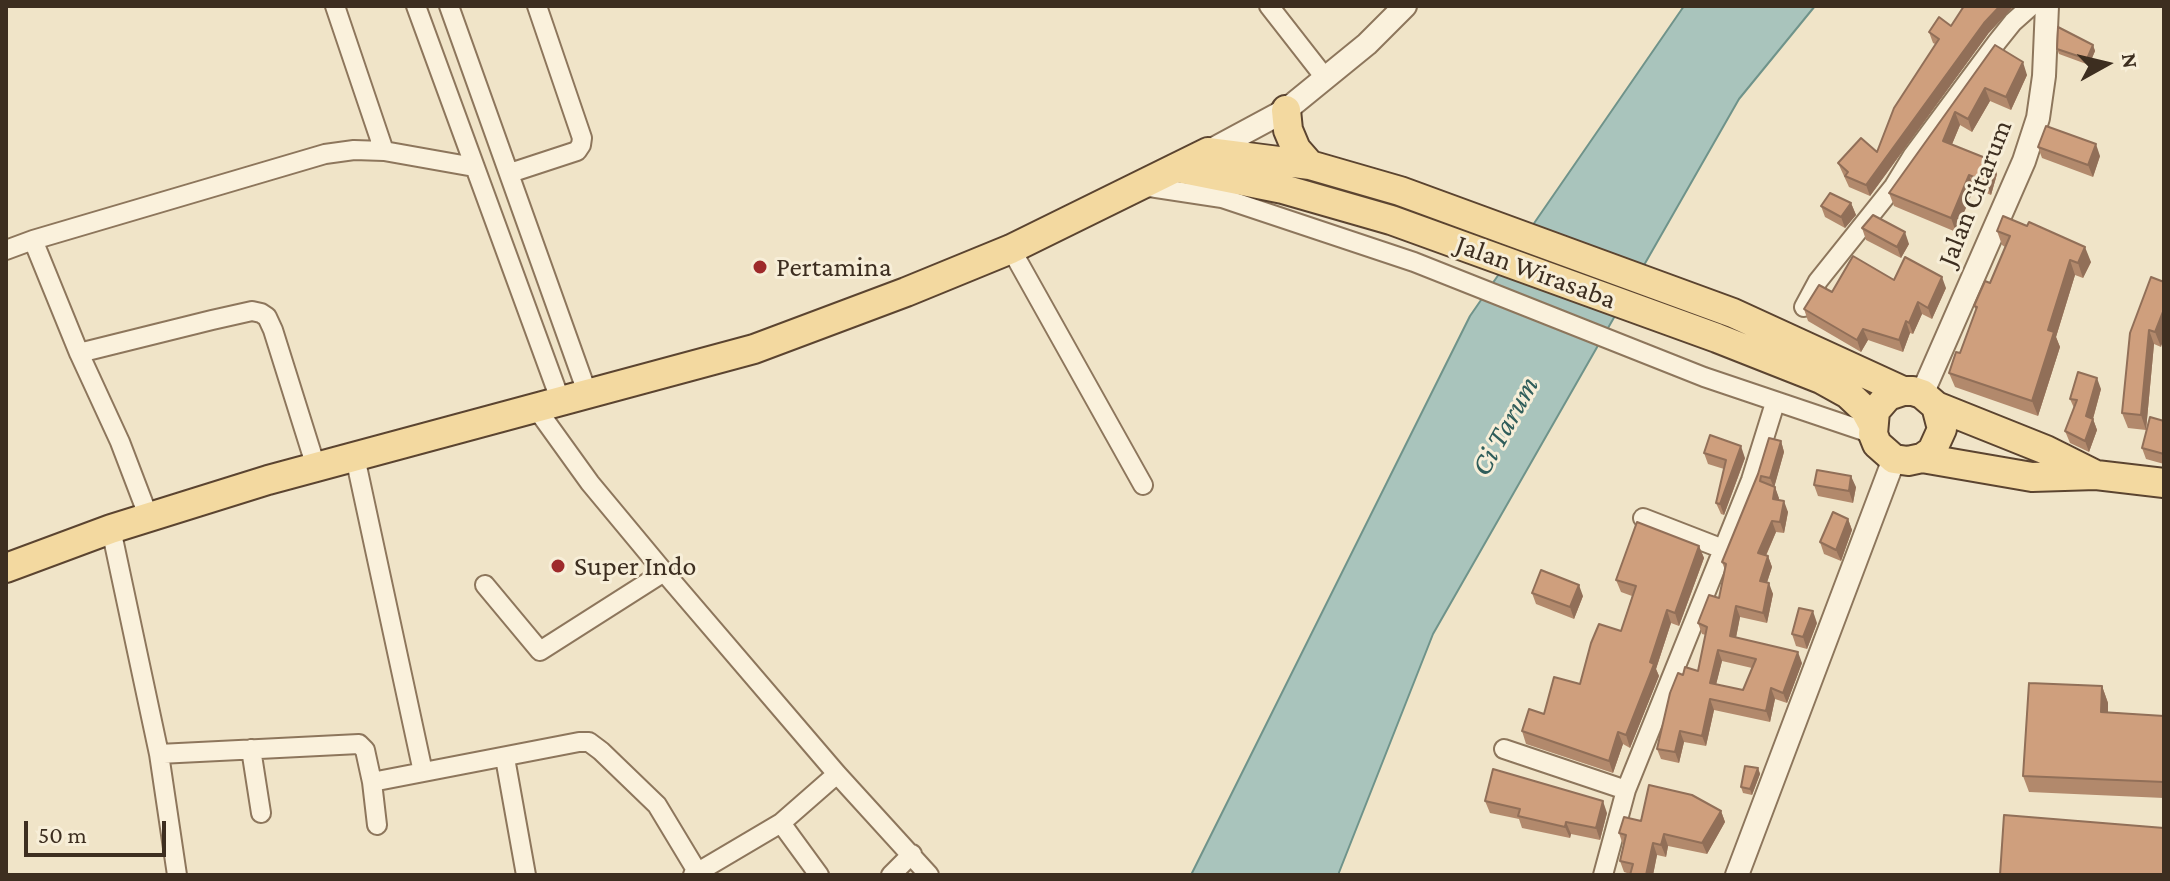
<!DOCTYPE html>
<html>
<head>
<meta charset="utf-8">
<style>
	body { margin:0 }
	#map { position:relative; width:2170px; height:881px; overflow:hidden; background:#f0e4c8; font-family:"Crimson Pro",serif }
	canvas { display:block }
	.frame { position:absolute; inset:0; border:8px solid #3d2e20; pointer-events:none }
	.north { position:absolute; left:2066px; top:24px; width:80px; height:80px; -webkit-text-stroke:6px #f7eed8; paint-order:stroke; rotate:82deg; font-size:22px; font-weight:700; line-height:32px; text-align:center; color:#3d2e20 }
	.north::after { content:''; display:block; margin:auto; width:28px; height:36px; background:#3d2e20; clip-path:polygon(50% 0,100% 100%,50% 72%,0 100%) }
	.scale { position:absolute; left:24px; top:821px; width:142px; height:36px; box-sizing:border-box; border:4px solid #3d2e20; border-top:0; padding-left:10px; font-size:24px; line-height:28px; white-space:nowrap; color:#3d2e20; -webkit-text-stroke:6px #f7eed8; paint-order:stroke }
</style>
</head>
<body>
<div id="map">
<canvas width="2170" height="881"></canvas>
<div class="frame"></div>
<div class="north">N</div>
<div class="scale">50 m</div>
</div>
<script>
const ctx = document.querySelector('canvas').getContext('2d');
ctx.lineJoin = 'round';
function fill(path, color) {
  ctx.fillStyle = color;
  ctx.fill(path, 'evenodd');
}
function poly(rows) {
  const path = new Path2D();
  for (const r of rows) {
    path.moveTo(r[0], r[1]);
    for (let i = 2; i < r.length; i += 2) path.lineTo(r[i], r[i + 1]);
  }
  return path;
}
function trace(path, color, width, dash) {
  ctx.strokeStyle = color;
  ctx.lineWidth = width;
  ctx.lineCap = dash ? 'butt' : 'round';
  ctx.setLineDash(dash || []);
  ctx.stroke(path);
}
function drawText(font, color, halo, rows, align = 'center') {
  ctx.font = font + ' "Crimson Pro",serif';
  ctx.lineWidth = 6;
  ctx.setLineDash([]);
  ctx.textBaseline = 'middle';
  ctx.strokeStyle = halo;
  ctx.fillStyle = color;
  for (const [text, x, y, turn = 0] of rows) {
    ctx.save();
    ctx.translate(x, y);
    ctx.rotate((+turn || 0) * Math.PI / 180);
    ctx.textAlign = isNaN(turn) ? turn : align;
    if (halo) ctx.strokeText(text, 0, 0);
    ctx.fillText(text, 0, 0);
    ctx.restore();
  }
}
const water = poly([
	[1684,6,1815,6,1739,99,1433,634,1338,875,1191,875,1470,316,1684,6]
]);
fill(water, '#a9c4bc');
trace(water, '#6f938a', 2);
const minor = poly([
	[335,6,384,151],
	[416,6,561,402],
	[449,6,588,395],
	[1269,6,1326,79],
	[510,173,577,151,581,145,582,138,537,6],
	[1143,186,1222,198,1414,262,1704,377,1873,434],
	[1011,249,1143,485],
	[6,250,33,240],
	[1804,307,1818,281,1894,186,1913,155,1997,42,2013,22,2031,6],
	[79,353,212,320,252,311,261,313,267,317,273,330,316,467],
	[536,408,590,483,664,572,837,774,929,875],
	[355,457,423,772],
	[149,518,120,442,79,353,33,240,325,154,354,150,384,151,474,167],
	[1643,518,1723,549],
	[111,529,159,754,177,875],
	[485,585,540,651,664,572],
	[251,749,261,813],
	[1504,749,1626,790],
	[159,754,359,744,365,750,372,782,377,825],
	[505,758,526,875],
	[372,782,579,742,589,742,601,751,657,805,698,873],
	[781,823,819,875],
	[693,875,781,823,837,774],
	[891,875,912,854],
	[1603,875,1626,790,1751,480,1775,403]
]);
const tertiary = poly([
	[1208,152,1286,110,1367,44,1405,6],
	[1922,394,2024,161,2038,118,2044,76,2047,6],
	[1737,875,1894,459]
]);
const primary = poly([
	[1286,110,1288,130,1296,149,1310,165],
	[1178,168,1283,189,1391,220,1717,338,1821,379,1848,394,1865,410,1872,423],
	[1936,406,1942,429,1932,451,1922,458,1908,461,1894,459,1877,444,1873,434,1875,411,1888,396,1903,391,1913,391,1922,394,1936,406,2046,450,2096,475],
	[1922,458,2032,477,2096,475,2164,483],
	[6,568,111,529,268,480,754,349,906,292,1011,249,1208,152,1310,165,1400,191,1733,313,1903,391]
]);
trace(minor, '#8d765c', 22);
trace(tertiary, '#8d765c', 26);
trace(primary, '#5b4430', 32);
trace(minor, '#faf1dc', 18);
trace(tertiary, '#faf1dc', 22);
trace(primary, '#f3d9a0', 28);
fill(poly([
	[1951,26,1988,34,1870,196,1849,187,1838,163,1877,152,1935,44,1933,43,1929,32],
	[1995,45,2027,75,2011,110,1990,101,1972,132,1960,125,1952,144,1997,174,1991,195,1974,188,1956,232,1894,206,1889,193],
	[2093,45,2095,51,2089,65,2059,54,2057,49],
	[2038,147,2100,156,2093,177,2042,158],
	[1851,203,1856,215,1845,228,1825,217,1821,206],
	[1862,228,1909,244,1901,258,1866,240],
	[1997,231,2091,262,2083,278,2075,275,2056,337,2060,347,2038,416,1955,387,1949,373,1960,353,1976,310,1974,306,1990,283,2005,247,2002,245],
	[2151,277,2161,347,2154,344,2146,430,2128,428,2122,413],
	[1894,280,1946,288,1932,319,1922,314,1913,334,1910,333,1903,352,1868,340,1861,352,1808,321,1804,309,1832,292],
	[2101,389,2093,419,2097,430,2089,452,2070,443,2065,431,2074,408,2070,399],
	[2164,421,2164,464,2146,459,2142,448],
	[1781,441,1784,452,1774,487,1775,487,1779,500,1788,512,1784,533,1776,532,1766,556,1768,556,1772,567,1767,582,1773,594,1767,623,1740,617,1736,638,1802,663,1787,703,1775,699,1770,722,1714,710,1706,746,1684,742,1679,763,1661,759,1657,749,1683,675,1698,671,1706,635,1702,634,1698,623,1719,598,1725,570,1722,562,1758,474],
	[1722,661,1752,668,1743,690,1716,684],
	[1704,453,1745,458,1724,515,1721,514,1716,503,1724,469,1708,464],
	[1814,485,1856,487,1853,503,1818,496],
	[1848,519,1852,530,1841,561,1824,554,1820,542],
	[1699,546,1704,558,1679,626,1671,623,1656,669,1659,676,1630,748,1623,744,1613,773,1526,744,1522,731,1580,684,1621,631,1632,596,1621,592,1616,580],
	[1532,593,1583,596,1574,619,1536,604],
	[1817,623,1807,649,1796,646,1792,634],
	[2102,686,2108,703,2108,712,2164,716,2164,798,2029,792,2023,776],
	[1758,768,1760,774,1752,795,1743,793,1741,787],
	[1485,801,1607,813,1600,840,1571,834,1570,838,1522,828,1519,819,1490,813],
	[1721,811,1725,822,1707,854,1668,846,1666,857,1657,855,1653,875,1630,875,1630,874,1624,872,1620,861,1623,845,1619,833,1641,821]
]), '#b2896c');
fill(poly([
	[2000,6,2014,6,1988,34,1870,196,1866,185,1984,23],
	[2093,45,2095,51,2089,65,2087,59],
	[2023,62,2027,75,2011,110,2006,97],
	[1985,88,1990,101,1972,132,1968,119],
	[1955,112,1960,125,1948,154,1943,141],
	[2096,144,2100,156,2093,177,2088,165],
	[1993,161,1997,174,1991,195,1986,182],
	[1969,175,1974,188,1956,232,1951,218],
	[1851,203,1856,215,1845,228,1841,217],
	[1905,232,1909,244,1901,258,1897,247],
	[2085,247,2091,262,2083,278,2078,263],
	[2070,260,2075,275,2056,337,2060,347,2038,416,2032,401,2048,330],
	[1942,277,1946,288,1932,319,1928,308],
	[1918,302,1922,314,1913,334,1909,323],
	[2164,310,2164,338,2161,347,2155,332],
	[1906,321,1910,333,1903,352,1899,340],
	[1863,329,1868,340,1861,352,1857,340],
	[2149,330,2154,344,2146,430,2141,415],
	[2097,378,2101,389,2092,422,2093,419,2097,430,2089,452,2085,441,2086,416],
	[1781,441,1784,452,1774,488,1770,478],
	[1741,446,1745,458,1724,515,1720,504],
	[1851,476,1856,487,1853,503,1849,491],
	[1775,487,1779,498,1777,510,1773,499],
	[1784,501,1788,512,1784,533,1780,522],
	[1848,519,1852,530,1841,561,1836,550],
	[1772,521,1776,532,1762,564,1758,553],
	[1699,546,1704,558,1679,626,1675,613],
	[1768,556,1772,567,1764,592,1760,581],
	[1769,583,1773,594,1767,623,1763,613],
	[1579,585,1583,596,1574,619,1570,607],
	[1736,606,1740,617,1734,647,1730,636],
	[1667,610,1671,623,1656,669,1659,676,1630,748,1626,735],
	[1813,611,1817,623,1807,649,1803,637],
	[1718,650,1722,661,1714,693,1710,683],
	[1798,652,1802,663,1787,703,1783,693],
	[2102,686,2108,703,2108,729,2101,712],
	[1771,688,1775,699,1770,722,1766,711],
	[1710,699,1714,710,1706,746,1702,736],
	[1680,731,1684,742,1679,763,1675,752],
	[1618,732,1623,744,1613,773,1609,761],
	[1758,768,1760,774,1752,795,1750,789],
	[1603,801,1607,813,1600,840,1596,828],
	[1721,811,1725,822,1707,854,1702,843],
	[1566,822,1571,834,1570,838,1565,827],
	[1664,834,1668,846,1666,857,1661,845],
	[1653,843,1657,855,1653,875,1646,875]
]), '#916f58');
const building = poly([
	[1964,6,2000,6,1984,23,1866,185,1845,176,1848,172,1838,163,1861,138,1877,152,1894,108,1939,39,1929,32,1939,17,1951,26,1964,6],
	[2058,27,2093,45,2087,59,2057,49,2058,27],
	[1995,45,2023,62,2006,97,1985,88,1968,119,1955,112,1943,141,1993,161,1986,182,1969,175,1951,218,1889,193,1995,45],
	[2046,126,2096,144,2088,165,2038,147,2046,126],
	[1830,193,1851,203,1841,217,1821,206,1830,193],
	[1873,215,1905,232,1897,247,1862,228,1873,215],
	[2003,216,2027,226,2029,222,2085,247,2078,263,2070,260,2048,330,2054,332,2032,401,1949,373,1956,352,1960,353,1977,307,1974,306,1985,281,1990,283,2010,236,1997,231,2003,216],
	[1853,256,1894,280,1905,257,1942,277,1928,308,1918,302,1909,323,1906,321,1899,340,1863,329,1857,340,1804,309,1819,285,1832,292,1853,256],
	[2151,277,2164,282,2164,309,2155,332,2149,330,2141,415,2122,413,2130,333,2151,277],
	[2078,372,2097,378,2086,416,2093,419,2085,441,2065,431,2077,400,2070,399,2078,372],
	[2150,417,2164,421,2164,454,2142,448,2150,417],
	[1710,435,1741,446,1720,504,1716,503,1726,460,1704,453,1710,435],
	[1769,438,1781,441,1770,478,1761,476,1760,481,1775,487,1773,499,1784,501,1780,522,1772,521,1758,553,1768,556,1760,581,1769,583,1763,613,1736,606,1730,636,1798,652,1783,693,1771,688,1766,711,1710,699,1702,736,1680,731,1675,752,1657,749,1670,693,1678,673,1683,675,1685,667,1698,671,1707,627,1698,623,1709,595,1719,598,1726,564,1722,562,1758,474,1769,438],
	[1718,650,1756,659,1743,690,1710,683,1718,650],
	[1817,470,1851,476,1849,491,1814,485,1817,470],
	[1833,512,1848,519,1836,550,1820,542,1833,512],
	[1637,522,1699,546,1675,613,1667,610,1650,662,1654,664,1626,735,1618,732,1609,761,1522,731,1529,709,1544,714,1554,677,1580,684,1591,643,1599,624,1621,631,1636,586,1616,580,1637,522],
	[1541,570,1579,585,1570,607,1532,593,1541,570],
	[1799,608,1813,611,1803,637,1792,634,1799,608],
	[2029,683,2102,686,2101,712,2164,716,2164,782,2023,776,2029,683],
	[1745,766,1758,768,1750,789,1741,787,1745,766],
	[1493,769,1603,801,1596,828,1566,822,1565,827,1518,816,1520,809,1485,801,1493,769],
	[1649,785,1692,795,1721,811,1702,843,1664,834,1661,845,1653,843,1646,875,1630,875,1633,864,1620,861,1626,835,1619,833,1624,817,1641,821,1649,785],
	[2004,815,2164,828,2164,875,2000,875,2004,815]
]);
fill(building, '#cf9f7d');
trace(building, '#916f58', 2);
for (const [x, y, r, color] of [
	[760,267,8,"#9e2a2b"],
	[558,566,8,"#9e2a2b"]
]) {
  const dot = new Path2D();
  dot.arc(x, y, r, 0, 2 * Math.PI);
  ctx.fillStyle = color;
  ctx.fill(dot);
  trace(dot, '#f7eed8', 3);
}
drawText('28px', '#3d2e20', '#f7eed8', [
	["Jalan Citarum",1975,193,-68],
	["Jalan Wirasaba",1536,272,20]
]);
drawText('28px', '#3d2e20', '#f7eed8', [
	["Pertamina",776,267],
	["Super Indo",574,566]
], 'left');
drawText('italic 30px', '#2f5d5a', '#f7eed8', [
	["Ci Tarum",1505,426,-61]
]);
</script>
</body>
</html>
